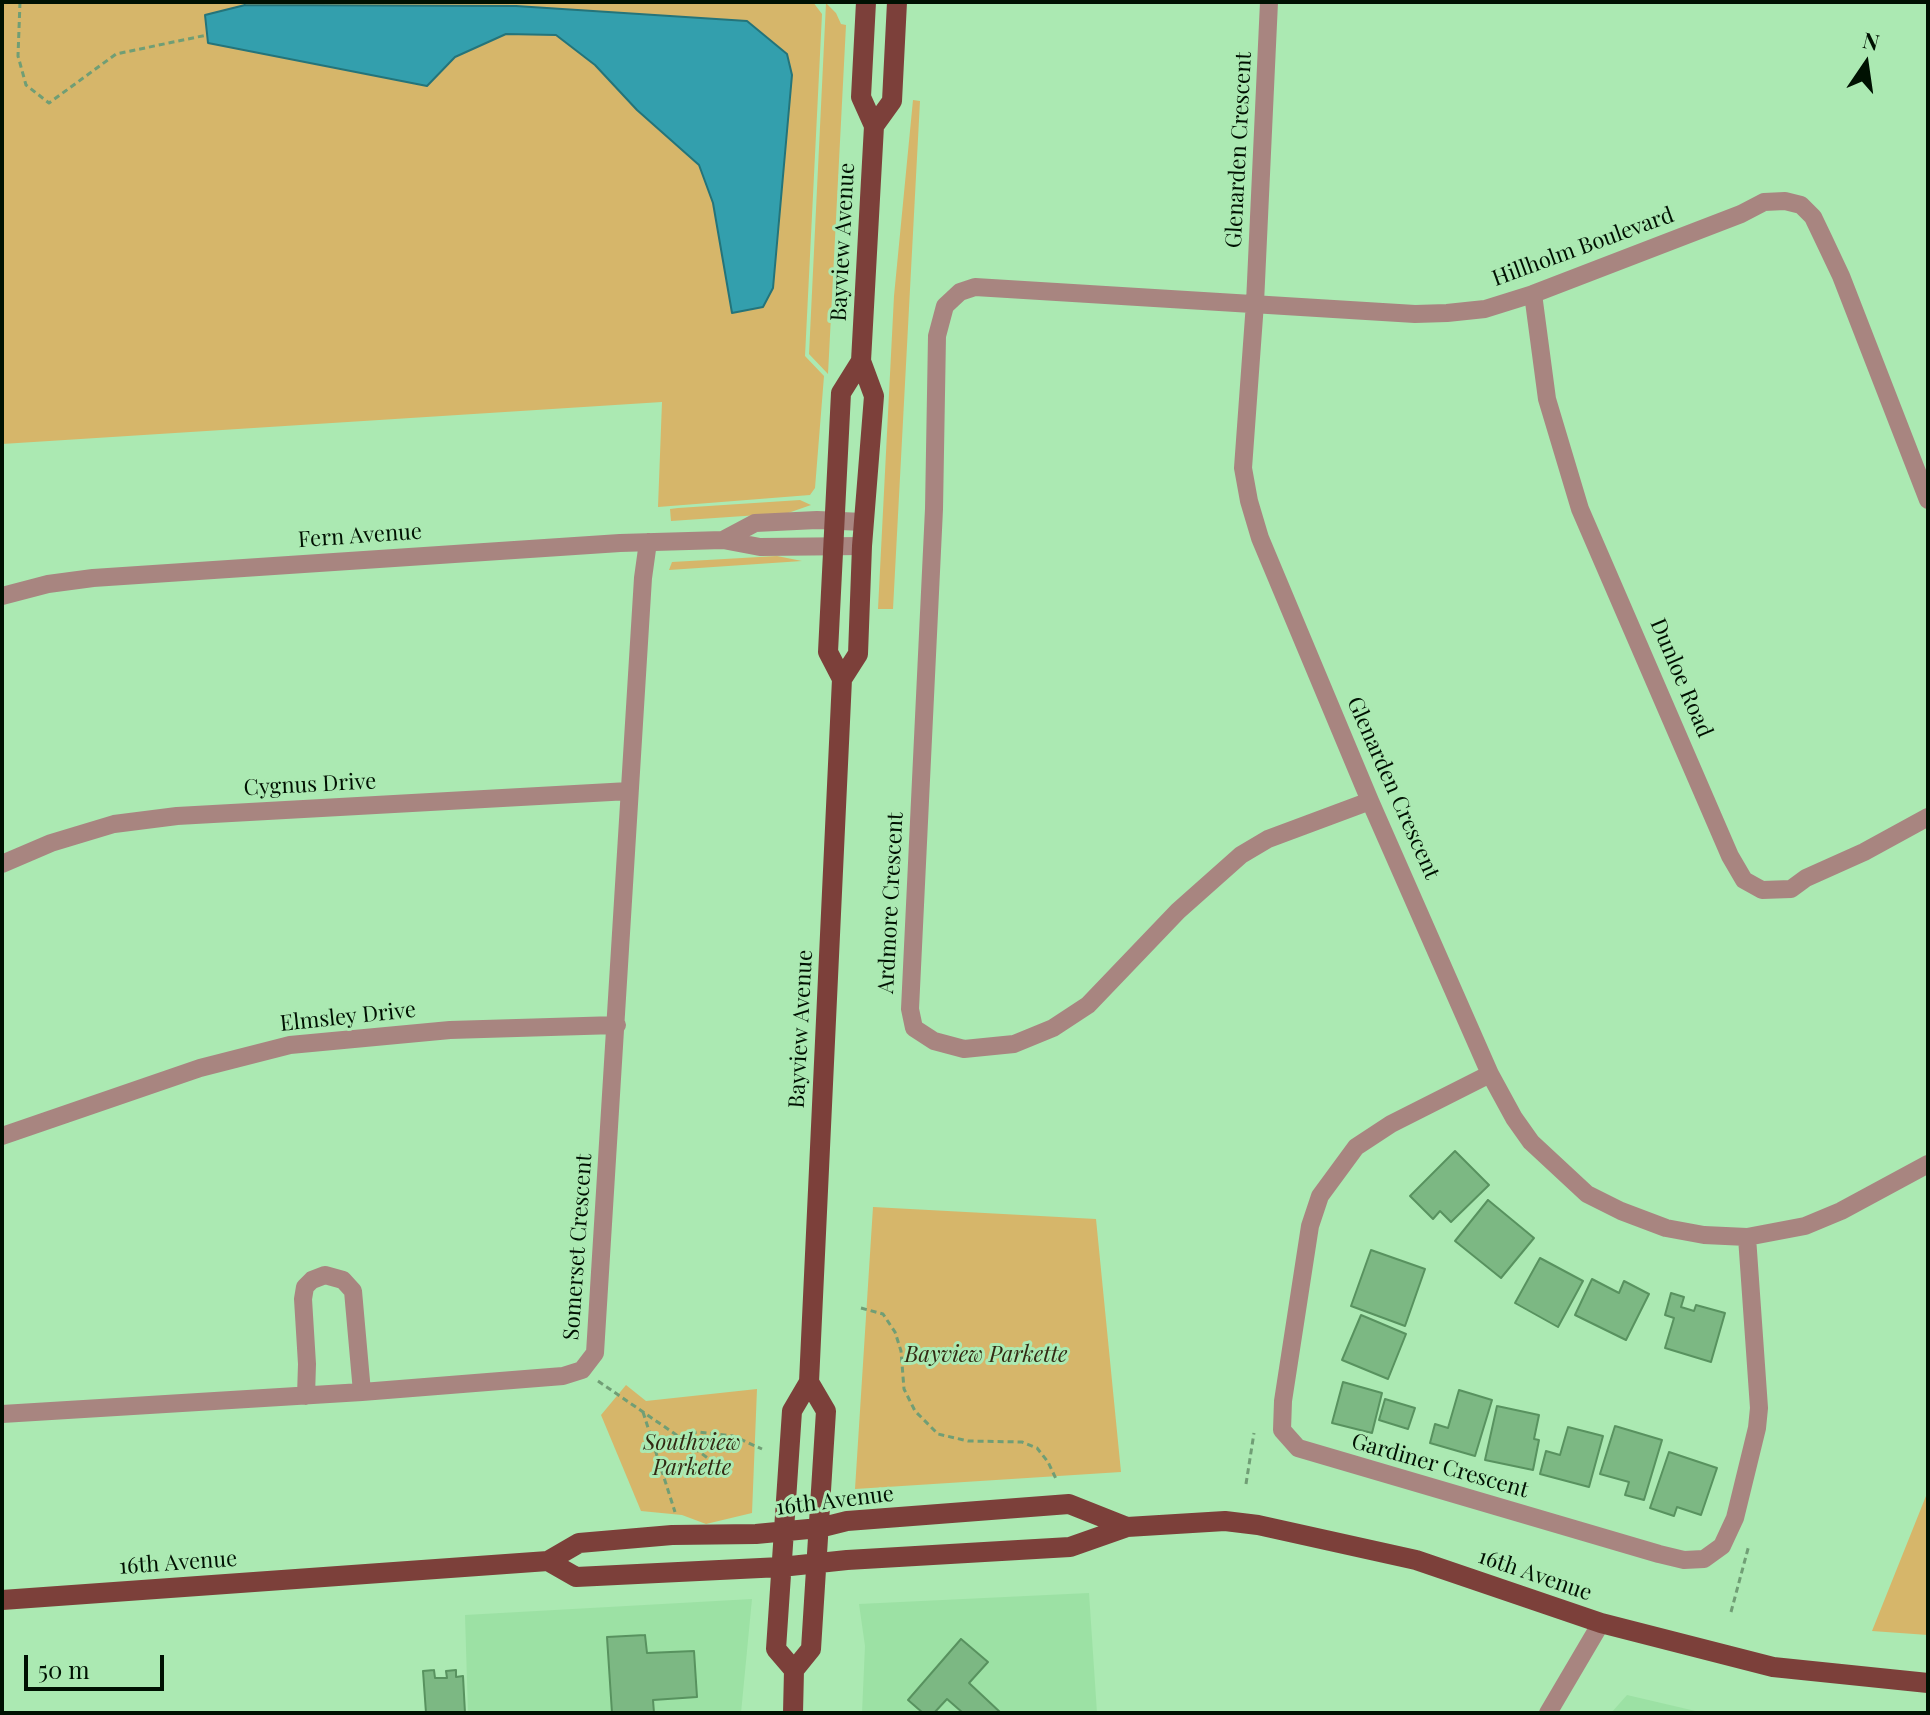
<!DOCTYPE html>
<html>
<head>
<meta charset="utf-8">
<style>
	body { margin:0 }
	#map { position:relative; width:1930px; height:1715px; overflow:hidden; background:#abe9b2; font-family:"Playfair Display",serif }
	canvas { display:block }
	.frame { position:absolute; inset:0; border:4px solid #001102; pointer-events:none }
	.north { position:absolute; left:1826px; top:24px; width:80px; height:80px; -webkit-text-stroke:6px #abe9b2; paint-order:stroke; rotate:13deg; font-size:22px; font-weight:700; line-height:32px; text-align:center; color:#001102 }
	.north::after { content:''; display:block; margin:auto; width:28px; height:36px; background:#001102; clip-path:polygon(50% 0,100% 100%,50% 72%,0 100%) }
	.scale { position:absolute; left:24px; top:1655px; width:140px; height:36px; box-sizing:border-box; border:4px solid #001102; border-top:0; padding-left:10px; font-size:24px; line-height:28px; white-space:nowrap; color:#001102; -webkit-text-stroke:6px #abe9b2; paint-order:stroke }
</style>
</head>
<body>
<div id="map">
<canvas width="1930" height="1715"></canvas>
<div class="frame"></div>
<div class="north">N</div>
<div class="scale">50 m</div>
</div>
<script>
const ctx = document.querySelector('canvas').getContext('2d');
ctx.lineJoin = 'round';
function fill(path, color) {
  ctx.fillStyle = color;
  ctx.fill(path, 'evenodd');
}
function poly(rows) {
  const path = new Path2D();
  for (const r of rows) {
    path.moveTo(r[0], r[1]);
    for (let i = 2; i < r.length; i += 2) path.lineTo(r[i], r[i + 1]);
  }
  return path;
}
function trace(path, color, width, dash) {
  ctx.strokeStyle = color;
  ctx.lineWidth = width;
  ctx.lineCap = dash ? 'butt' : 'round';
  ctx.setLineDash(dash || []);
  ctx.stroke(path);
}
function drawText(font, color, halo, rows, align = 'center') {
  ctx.font = font + ' "Playfair Display",serif';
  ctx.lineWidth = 6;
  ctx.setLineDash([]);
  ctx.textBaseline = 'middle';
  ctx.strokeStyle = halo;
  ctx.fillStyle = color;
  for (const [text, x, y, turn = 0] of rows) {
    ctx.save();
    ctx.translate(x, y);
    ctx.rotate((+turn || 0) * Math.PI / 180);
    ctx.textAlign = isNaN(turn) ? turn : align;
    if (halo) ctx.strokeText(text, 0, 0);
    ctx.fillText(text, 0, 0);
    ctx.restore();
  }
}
fill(poly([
	[1089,1593,1097,1713,862,1713,865,1646,859,1604],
	[752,1599,741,1713,468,1713,465,1615],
	[1627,1695,1704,1713,1611,1713]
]), '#9ce1a4');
fill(poly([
	[2,2,813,2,822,14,805,356,824,376,815,488,810,495,658,507,662,402,2,444],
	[826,3,836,13,841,24,846,25,828,374,809,354],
	[913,100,920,101,893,609,878,609,894,296],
	[800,500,811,505,788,513,671,521,670,509,678,508],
	[777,556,802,561,669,570,672,562],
	[873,1207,1096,1219,1121,1472,855,1489],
	[626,1385,646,1401,757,1389,752,1513,706,1524,682,1515,641,1511,601,1415],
	[1928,1491,1928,1635,1872,1631]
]), '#d6b66a');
const water = poly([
	[245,5,516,6,747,21,787,54,792,75,773,288,763,307,732,313,713,203,699,165,637,110,595,65,556,35,506,34,455,57,427,86,208,43,205,15,245,5]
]);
fill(water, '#339fad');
trace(water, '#24747a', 2);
const building = poly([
	[1455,1151,1489,1185,1451,1222,1440,1211,1433,1219,1410,1196,1455,1151],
	[1488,1200,1534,1238,1501,1278,1455,1241,1488,1200],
	[1371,1250,1425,1269,1405,1326,1351,1306,1371,1250],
	[1540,1258,1583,1281,1558,1327,1515,1303,1540,1258],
	[1592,1279,1619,1293,1624,1281,1649,1294,1626,1340,1575,1315,1592,1279],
	[1671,1293,1684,1297,1681,1307,1694,1311,1696,1305,1725,1313,1711,1362,1665,1348,1674,1318,1665,1315,1671,1293],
	[1361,1315,1406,1334,1388,1379,1342,1360,1361,1315],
	[1343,1382,1382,1393,1372,1433,1332,1423,1343,1382],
	[1459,1390,1492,1400,1475,1456,1430,1443,1435,1424,1448,1428,1459,1390],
	[1385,1399,1415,1408,1408,1429,1379,1420,1385,1399],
	[1497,1406,1539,1415,1534,1439,1539,1440,1533,1470,1485,1460,1497,1406],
	[1615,1426,1662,1440,1644,1500,1625,1495,1629,1482,1600,1474,1615,1426],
	[1568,1427,1603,1436,1589,1487,1540,1474,1546,1451,1560,1455,1568,1427],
	[1669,1452,1717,1468,1701,1515,1677,1507,1674,1516,1650,1508,1669,1452],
	[645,1635,647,1653,694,1651,697,1697,653,1700,654,1713,612,1713,607,1637,645,1635],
	[961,1639,988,1662,969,1683,1001,1713,963,1713,947,1699,934,1713,923,1713,908,1700,961,1639],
	[434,1670,435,1678,447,1678,446,1671,456,1670,456,1677,463,1676,465,1713,426,1713,423,1671,434,1670]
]);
fill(building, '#7cb883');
trace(building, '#58925f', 2);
trace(poly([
	[20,2,18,56,26,85,49,103,116,54,207,35],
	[861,1308,883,1314,895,1332,901,1351,904,1389,915,1411,938,1434,968,1441,1022,1442,1037,1448,1048,1462,1057,1481],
	[598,1381,678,1436,698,1432,733,1436,762,1449],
	[643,1412,675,1512],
	[678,1436,713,1462],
	[1246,1484,1254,1433],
	[1731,1612,1749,1545]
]), '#709e75', 3, [6, 4]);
trace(poly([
	[1269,2,1255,303,1243,468,1249,501,1260,538,1370,801,1490,1074,1514,1118,1531,1142,1587,1194,1621,1211,1666,1228,1704,1235,1747,1237,1805,1226,1841,1211,1928,1164],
	[1533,294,1547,399,1580,509,1730,856,1744,880,1762,890,1791,889,1806,878,1864,852,1928,817],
	[723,540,755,523,817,520,864,522],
	[2,596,48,584,93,578,620,543,723,540,760,547,862,546],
	[1370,801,1268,839,1241,855,1178,911,1088,1005,1053,1028,1014,1044,964,1049,934,1041,914,1028,910,1009,934,509,937,336,945,306,960,292,975,287,1415,314,1447,313,1485,309,1533,294,1741,214,1764,202,1785,201,1801,205,1813,217,1824,240,1841,276,1928,500],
	[2,864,51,843,114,824,177,816,629,791],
	[1490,1074,1391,1124,1356,1147,1320,1196,1310,1226,1283,1401,1282,1430,1298,1448,1659,1554,1684,1560,1704,1559,1722,1546,1735,1518,1757,1428,1759,1408,1747,1237],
	[2,1136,200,1068,290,1045,450,1030,617,1025],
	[306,1396,307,1364,303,1299,305,1287,312,1280,325,1275,343,1280,353,1291,362,1392],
	[2,1414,362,1392,563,1376,582,1370,595,1353,643,578,648,542],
	[1548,1713,1601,1623]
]), '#a88580', 18);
trace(poly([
	[874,126,892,101,897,2],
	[842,679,858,654,862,546,874,396,861,361,874,126,861,97,866,2],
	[548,1561,576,1577,781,1567,847,1560,1070,1547,1127,1527,1225,1521,1258,1525,1416,1560,1601,1623,1773,1667,1928,1683],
	[2,1600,548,1561,579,1543,672,1535,756,1534,819,1528,847,1521,1069,1504,1127,1527],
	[794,1670,776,1649,792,1411,809,1382,842,679,828,652,841,393,861,361],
	[793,1713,794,1670,811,1649,826,1411,809,1382]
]), '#7c403a', 20);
drawText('22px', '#001102', '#abe9b2', [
	["Glenarden Crescent",1239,150,-87],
	["Bayview Avenue",843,242,-87],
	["Hillholm Boulevard",1583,247,-20],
	["Fern Avenue",360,536,-4],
	["Dunloe Road",1681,678,67],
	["Cygnus Drive",310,785,-3],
	["Glenarden Crescent",1393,788,66],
	["Ardmore Crescent",891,903,-87],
	["Elmsley Drive",348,1017,-6],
	["Bayview Avenue",801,1029,-87],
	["Somerset Crescent",578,1247,-86],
	["Gardiner Crescent",1440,1466,16],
	["16th Avenue",835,1501,-7],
	["16th Avenue",178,1563,-4],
	["16th Avenue",1535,1575,19]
]);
drawText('italic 22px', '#322913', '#abe9b2', [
	["Bayview Parkette",986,1355],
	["Southview",692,1443],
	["Parkette",692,1468]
]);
</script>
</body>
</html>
